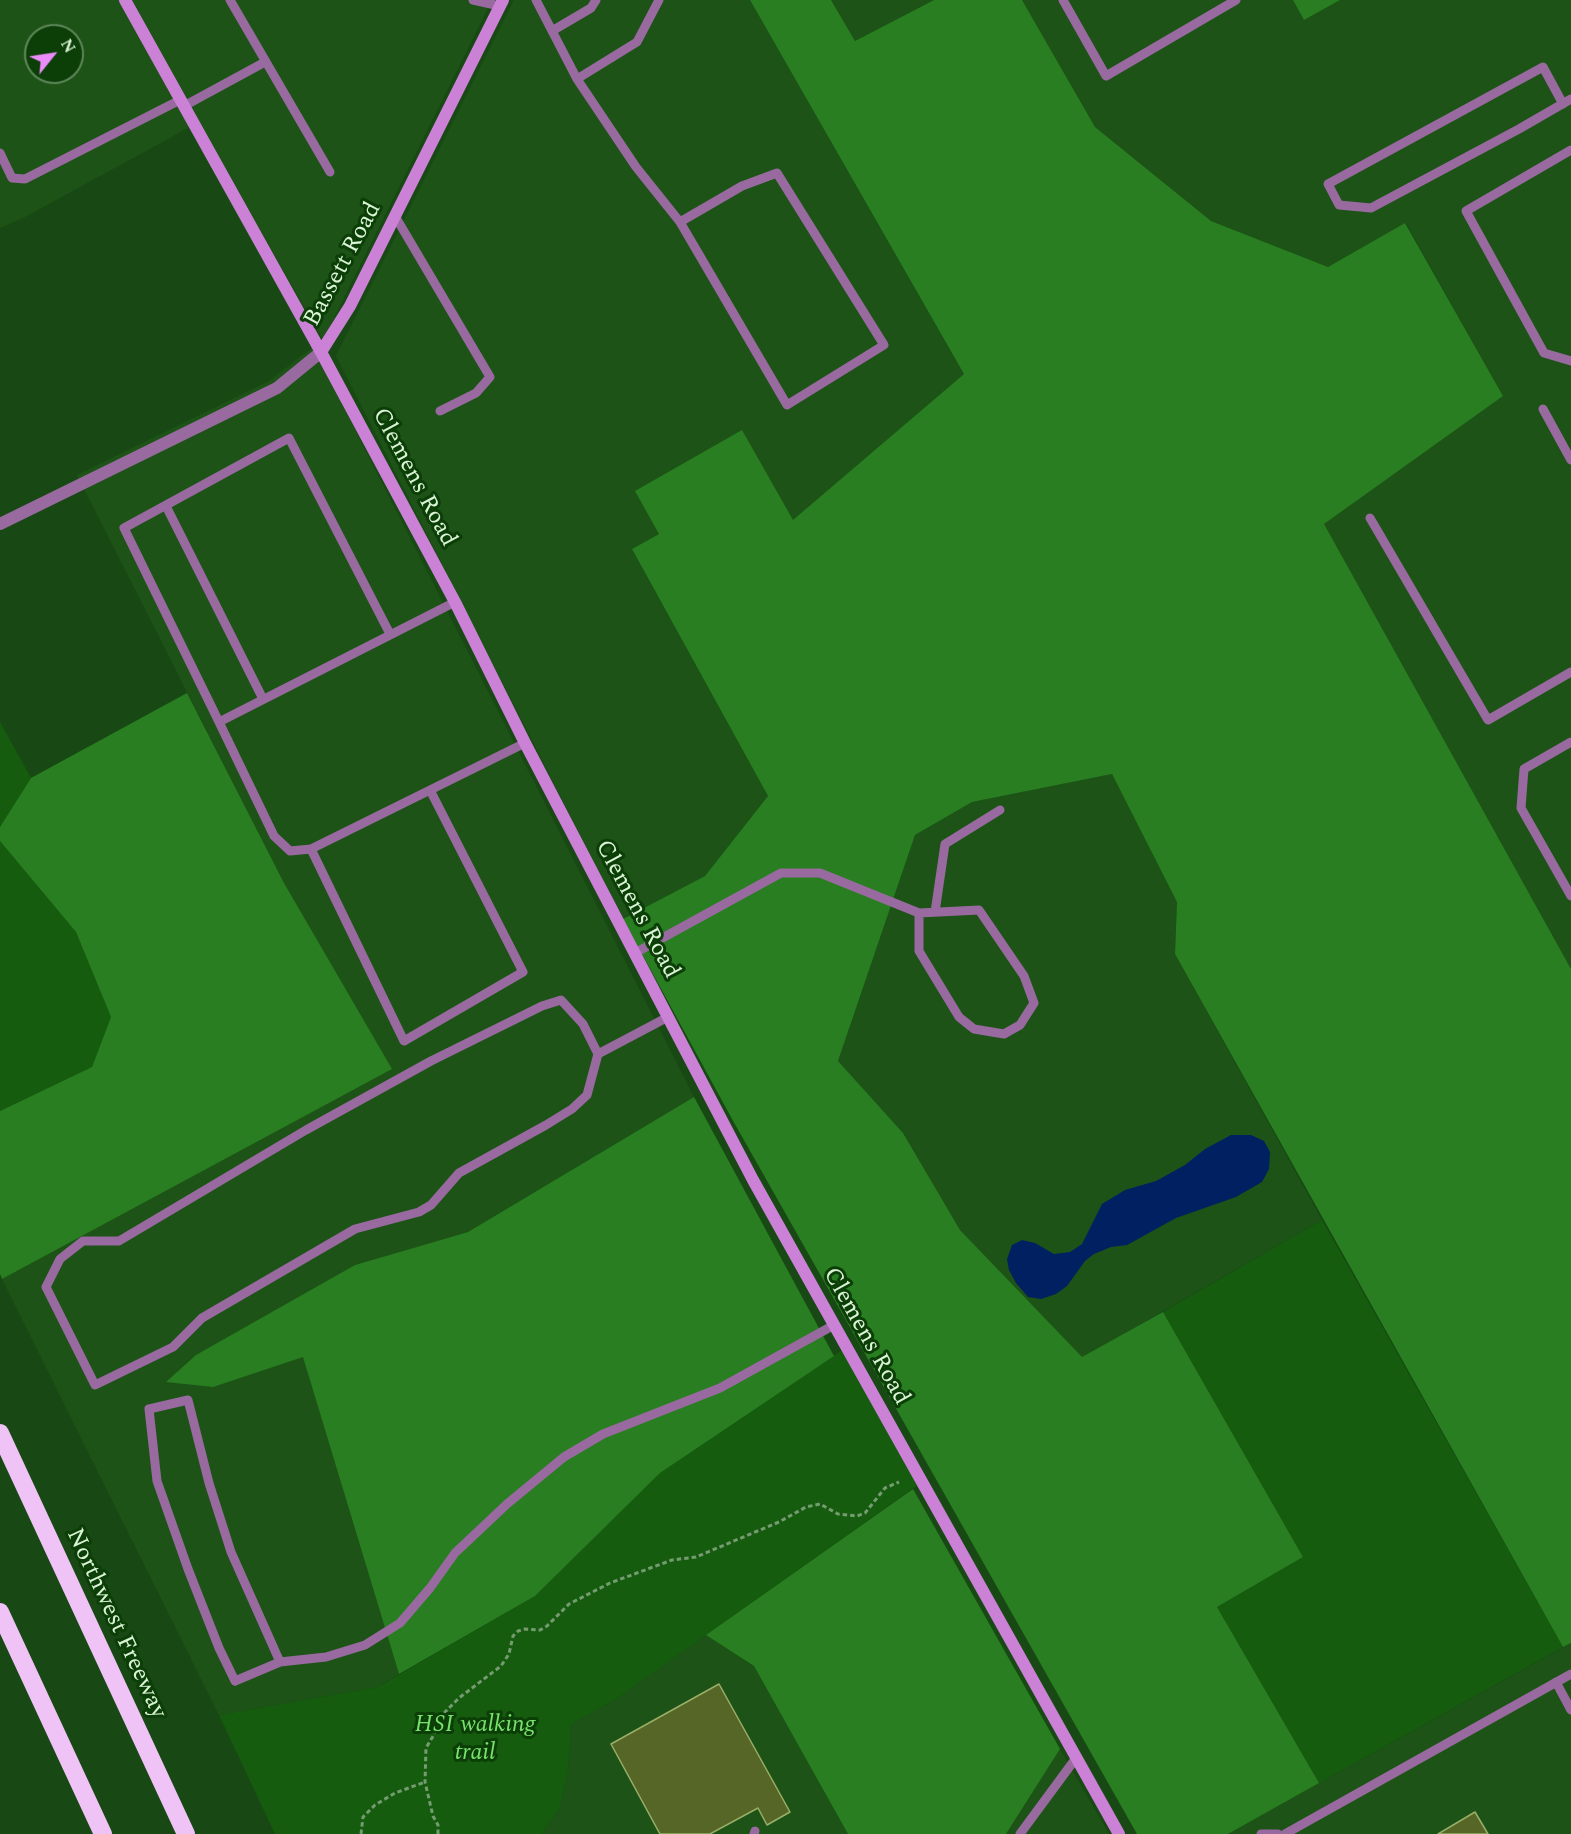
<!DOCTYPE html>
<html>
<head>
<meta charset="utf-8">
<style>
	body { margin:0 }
	#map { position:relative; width:1571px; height:1834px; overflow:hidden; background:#184914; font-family:Spectral,serif }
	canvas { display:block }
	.north { position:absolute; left:24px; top:24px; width:60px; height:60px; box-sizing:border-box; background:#0c3e07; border:2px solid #5e875a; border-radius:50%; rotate:60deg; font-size:16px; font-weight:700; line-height:24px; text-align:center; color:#daf4d6 }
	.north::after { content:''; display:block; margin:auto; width:21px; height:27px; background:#ec8cfb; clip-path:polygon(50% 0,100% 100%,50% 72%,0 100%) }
</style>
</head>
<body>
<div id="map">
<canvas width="1571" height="1834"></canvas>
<div class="north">N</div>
</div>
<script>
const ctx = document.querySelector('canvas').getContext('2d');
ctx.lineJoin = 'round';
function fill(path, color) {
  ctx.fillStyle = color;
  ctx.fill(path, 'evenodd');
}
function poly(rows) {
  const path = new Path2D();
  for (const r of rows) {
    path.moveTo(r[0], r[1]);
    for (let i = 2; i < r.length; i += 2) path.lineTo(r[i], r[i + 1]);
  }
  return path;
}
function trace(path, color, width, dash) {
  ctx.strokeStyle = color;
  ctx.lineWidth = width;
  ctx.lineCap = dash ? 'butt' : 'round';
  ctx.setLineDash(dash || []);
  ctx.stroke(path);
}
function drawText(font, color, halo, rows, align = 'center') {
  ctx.font = font + ' Spectral,serif';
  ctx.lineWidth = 6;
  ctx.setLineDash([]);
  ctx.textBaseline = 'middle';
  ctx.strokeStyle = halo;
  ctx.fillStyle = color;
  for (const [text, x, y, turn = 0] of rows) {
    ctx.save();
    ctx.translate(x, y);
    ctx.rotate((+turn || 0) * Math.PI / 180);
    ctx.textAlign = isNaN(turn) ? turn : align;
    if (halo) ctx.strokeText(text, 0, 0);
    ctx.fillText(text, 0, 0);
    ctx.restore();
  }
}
fill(poly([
	[0,0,492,0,323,340,199,122,25,217,0,228],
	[36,36,72,36,72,72,36,72],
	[514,0,750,0,964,374,793,521,659,534,632,549,768,796,705,876,623,919,336,356],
	[831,0,934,0,855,41],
	[1022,0,1293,0,1304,20,1340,0,1571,0,1571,969,1323,524,1503,396,1406,223,1328,267,1211,221,1095,127],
	[313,347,694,1097,468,1232,355,1265,288,1304,399,1674,378,1687,219,1715,2,1279,391,1069,284,883,77,475,269,381],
	[1112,774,1177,902,1175,954,1322,1220,1082,1358,960,1230,903,1133,838,1061,915,835,972,802],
	[706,1635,754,1666,848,1834,541,1834,560,1807,568,1769,571,1724,616,1699],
	[1571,1643,1571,1834,1228,1834,1319,1783],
	[1060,1749,1109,1834,1006,1834]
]), '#1d5317');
fill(poly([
	[0,722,31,778,0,827],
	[0,841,76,932,111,1017,92,1067,0,1111],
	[1322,1220,1563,1647,1319,1783,1217,1607,1303,1557,1163,1312],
	[847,1347,922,1482,616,1699,571,1724,568,1769,560,1807,541,1834,275,1834,219,1715,378,1687,535,1596,660,1473]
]), '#155c0f');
fill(poly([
	[750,0,831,0,855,41,934,0,1022,0,1095,127,1211,221,1328,267,1405,223,1503,396,1324,524,1571,969,1571,1643,1563,1647,1175,954,1177,902,1112,774,972,802,915,835,838,1061,903,1133,960,1230,1082,1357,1163,1312,1303,1557,1217,1607,1319,1783,1228,1834,1137,1834,732,1119,623,919,705,876,768,796,632,549,659,534,635,491,742,430,793,520,964,374],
	[1293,0,1340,0,1304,20],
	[187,693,284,883,392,1069,2,1279,0,1274,0,1111,92,1067,111,1017,76,932,0,841,0,827,31,778],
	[694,1097,834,1356,660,1473,535,1596,399,1674,303,1357,213,1387,166,1382,196,1355,355,1265,468,1232],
	[913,1489,1060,1749,1006,1834,848,1834,754,1666,706,1635]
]), '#287e20');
fill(poly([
	[1231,1135,1251,1135,1264,1141,1270,1152,1269,1169,1262,1182,1236,1197,1176,1218,1127,1245,1111,1247,1094,1254,1085,1261,1067,1286,1056,1294,1041,1299,1028,1297,1016,1283,1009,1270,1007,1259,1012,1245,1022,1240,1035,1243,1054,1254,1070,1252,1082,1244,1102,1204,1125,1190,1156,1181,1185,1165,1205,1149]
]), '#012062');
const building = poly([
	[719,1684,790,1812,767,1825,758,1808,710,1834,660,1834,611,1744,719,1684],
	[1475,1812,1488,1834,1438,1834,1475,1812]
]);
fill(building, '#566626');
trace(building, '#9aae68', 1.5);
trace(poly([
	[361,1834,363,1817,375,1805,395,1793,425,1782],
	[438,1834,438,1825,433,1816,425,1782,426,1748,439,1726,445,1712,459,1698,501,1666,509,1654,513,1636,518,1631,525,1629,540,1630,547,1626,569,1604,610,1583,672,1560,696,1557,779,1522,806,1507,820,1504,838,1514,857,1516,865,1513,885,1488,899,1482]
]), '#759b71', 3, [4.5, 3]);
trace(poly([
	[230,0,330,172],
	[473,0,500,6],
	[536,0,577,79,637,42,659,0],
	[1063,0,1106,76,1236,0],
	[552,31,591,8,596,0],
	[577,79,636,167,680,222,787,405,884,345,777,173,742,186,680,222],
	[1563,104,1543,67,1328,184,1339,205,1371,208,1519,129,1571,99],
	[184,106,265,62],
	[1571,150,1466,211,1544,353,1571,361],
	[0,153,12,178,25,179,180,100],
	[395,216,490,377,476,393,440,411],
	[1543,409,1571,460],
	[166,506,263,699],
	[1370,518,1488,720,1571,672],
	[219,722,124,528,289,438,390,634],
	[1571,742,1524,769,1521,808,1571,896],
	[430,790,523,972,404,1041,311,849,525,743],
	[311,849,290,851,274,836,219,722,455,602],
	[935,912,945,844,1000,810],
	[635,953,781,873,820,873,919,913,979,910,1024,976,1034,1003,1020,1025,1004,1034,974,1029,959,1017,919,951,919,913],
	[598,1054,583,1024,561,1000,542,1006,431,1061,306,1130,119,1241,83,1241,60,1259,46,1287,95,1385,173,1347,202,1318,355,1229,419,1212,431,1205,459,1173,546,1125,572,1109,587,1095,598,1054,668,1017],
	[280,1662,235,1681,219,1648,188,1569,157,1481,149,1409,188,1400,209,1483,231,1552,280,1662,326,1657,365,1645,400,1623,430,1588,455,1553,507,1504,564,1457,603,1434,720,1388,834,1325],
	[1556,1682,1571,1710],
	[754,1834,755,1831],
	[1020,1834,1076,1758],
	[1261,1834,1278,1834],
	[1285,1834,1571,1674]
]), '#986a9f', 9);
trace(poly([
	[0,524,277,388,321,352]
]), '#986a9f', 12);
trace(poly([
	[125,0,321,352,455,602,525,743,753,1180,1119,1834],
	[321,352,350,306,503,0]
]), '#ca81d6', 12);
trace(poly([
	[0,1433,186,1834],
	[0,1612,103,1834]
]), '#f0c3f7', 18);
drawText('24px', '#daf4d6', '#0c3e07', [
	["Bassett Road",344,265,-62],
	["Clemens Road",413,478,62],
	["Clemens Road",636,910,62],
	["Clemens Road",865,1337,61],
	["Northwest Freeway",115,1624,65]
]);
drawText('italic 24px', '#79e16e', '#0c3e07', [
	["HSI walking",475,1726],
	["trail",475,1754]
]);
</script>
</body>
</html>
